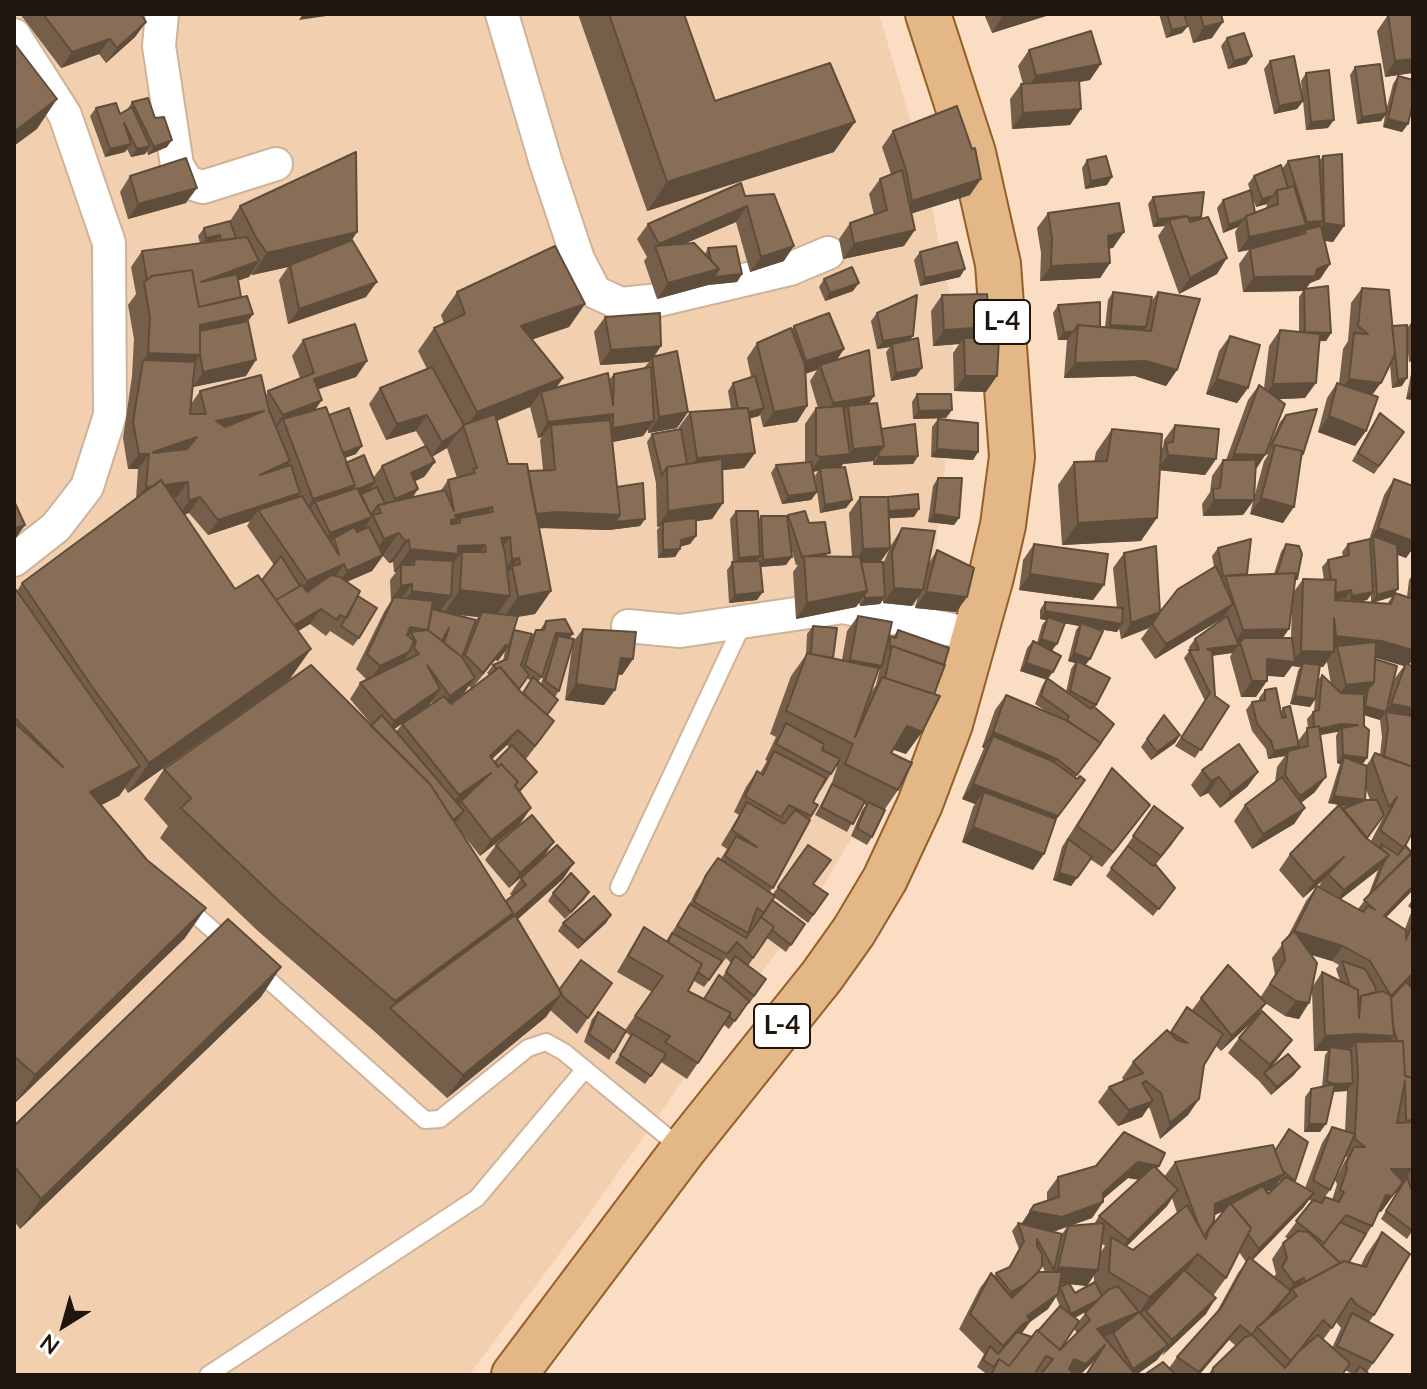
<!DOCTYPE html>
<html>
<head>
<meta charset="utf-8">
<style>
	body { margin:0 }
	#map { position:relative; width:1427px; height:1389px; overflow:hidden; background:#faddc2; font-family:Lato,sans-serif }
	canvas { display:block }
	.frame { position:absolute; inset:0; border:16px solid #20160d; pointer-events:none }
	.north { position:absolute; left:24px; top:1285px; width:80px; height:80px; -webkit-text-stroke:6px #fff; paint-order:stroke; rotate:217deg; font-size:22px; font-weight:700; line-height:32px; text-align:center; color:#20160d }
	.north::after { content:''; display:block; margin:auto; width:28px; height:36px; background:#20160d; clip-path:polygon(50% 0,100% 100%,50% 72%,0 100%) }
</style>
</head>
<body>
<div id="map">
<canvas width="1427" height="1389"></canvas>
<div class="frame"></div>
<div class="north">N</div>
</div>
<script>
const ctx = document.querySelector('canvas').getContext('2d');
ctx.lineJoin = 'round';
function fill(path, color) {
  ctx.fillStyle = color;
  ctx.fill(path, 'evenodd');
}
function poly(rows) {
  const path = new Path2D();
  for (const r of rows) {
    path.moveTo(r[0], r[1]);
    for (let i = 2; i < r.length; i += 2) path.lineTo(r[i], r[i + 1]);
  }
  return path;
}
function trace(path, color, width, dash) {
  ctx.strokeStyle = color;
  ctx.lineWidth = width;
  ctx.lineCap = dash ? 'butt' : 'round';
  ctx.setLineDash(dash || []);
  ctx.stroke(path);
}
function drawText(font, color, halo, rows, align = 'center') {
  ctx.font = font + ' Lato,sans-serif';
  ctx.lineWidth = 6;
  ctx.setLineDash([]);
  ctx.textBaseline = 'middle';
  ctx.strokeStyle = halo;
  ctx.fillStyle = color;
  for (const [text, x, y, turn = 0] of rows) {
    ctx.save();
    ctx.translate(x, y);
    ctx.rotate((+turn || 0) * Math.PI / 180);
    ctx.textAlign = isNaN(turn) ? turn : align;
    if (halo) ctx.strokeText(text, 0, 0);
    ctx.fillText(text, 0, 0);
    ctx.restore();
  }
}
fill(poly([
	[14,14,879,14,921,156,951,300,954,385,935,556,869,809,809,909,722,1025,584,1221,469,1375,14,1375]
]), '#f2cfaf');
const service = poly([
	[619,887,743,623],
	[182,903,231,946],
	[254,967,425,1120,440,1119,528,1048,546,1042,564,1052,682,1149],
	[208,1375,477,1198,585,1069]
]);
const minor = poly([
	[162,14,159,46,177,165,187,182,203,187,276,164],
	[502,14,546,163,578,259,595,292,621,304,659,300,790,269,828,253],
	[14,35,65,115,109,243,110,415,87,487,56,527,14,560],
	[628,626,680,631,843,607,976,635]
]);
const primary = poly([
	[514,1375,683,1150,822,976,854,931,885,879,920,804,950,724,991,577,1003,525,1012,457,998,264,973,153,928,14]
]);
trace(service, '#cfb399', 20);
trace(minor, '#cfb399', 36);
trace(primary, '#945f28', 48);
trace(service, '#fff', 16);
trace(minor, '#fff', 32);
trace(primary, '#e4b786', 44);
fill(poly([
	[20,14,141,14,146,22,135,37,106,63,99,54,61,68],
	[578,14,684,14,715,101,834,152,647,211],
	[984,14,1047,14,1046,16,992,33],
	[1159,14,1184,14,1188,26,1182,33,1166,38],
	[1185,14,1221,14,1212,38,1193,43],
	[1413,14,1413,71,1412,73,1385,77,1377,31,1388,15],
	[1227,38,1252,56,1246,64,1228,69,1221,46],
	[1029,50,1090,80,1079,82,1081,109,1070,125,1012,129,1010,99,1021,84,1023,84,1018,66],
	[1270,61,1303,101,1297,109,1274,114,1264,69],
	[1355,67,1386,111,1393,84,1398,76,1408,124,1402,132,1383,127,1385,115,1381,121,1357,124,1350,75],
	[1306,73,1328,128,1306,130,1301,81],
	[132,102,167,147,148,155,147,151,145,154,131,157,127,149,125,152,105,157,90,116,96,108,120,114,127,110],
	[893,131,970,195,912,213,904,246,843,259,839,239,850,223,874,215,869,194,880,179,891,174,882,147],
	[1323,156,1344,226,1333,242,1325,241,1330,264,1320,279,1310,283,1306,289,1331,333,1326,341,1320,341,1305,398,1278,399,1269,446,1280,422,1286,415,1303,454,1283,523,1250,514,1253,501,1243,515,1203,516,1202,504,1210,492,1212,476,1223,460,1226,460,1248,400,1259,385,1264,388,1269,346,1280,330,1299,332,1299,297,1303,291,1243,292,1239,264,1249,250,1238,252,1235,232,1238,227,1223,233,1217,208,1223,200,1250,190,1248,184,1254,176,1282,169,1288,161,1319,161],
	[1252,195,1256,207,1267,204,1266,209,1255,213],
	[1266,454,1268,455,1264,461,1254,498,1255,470],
	[1087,160,1107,185,1085,189,1082,168],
	[130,176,186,203,128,219,120,192],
	[745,196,784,261,750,272,736,222,686,243,705,254,708,248,742,274,737,282,708,285,657,299,644,261,647,257,637,239,648,224],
	[1153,197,1199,220,1217,274,1179,294,1158,236,1165,226,1153,227,1148,204],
	[240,206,357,232,352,240,366,297,288,324,279,280,288,267,252,275,250,274,249,277,238,280,241,297,253,314,248,321,246,376,193,387,191,404,200,391,266,395,268,391,300,378,292,356,303,340,367,361,356,377,318,389,315,410,329,415,356,454,345,458,346,463,373,478,382,466,425,446,416,431,386,440,369,404,380,388,427,369,418,351,434,328,444,324,441,315,457,292,585,304,569,327,532,339,563,378,556,388,609,380,614,374,644,368,649,362,600,365,594,332,605,317,661,346,654,357,688,412,677,428,648,433,648,429,643,436,612,442,617,487,645,519,640,526,609,530,539,528,551,591,535,614,518,617,513,632,531,637,536,630,540,630,546,621,570,638,573,642,583,629,633,659,622,675,618,674,604,705,565,700,572,648,559,691,555,697,547,715,543,737,526,759,537,772,520,792,520,824,480,856,455,824,506,901,512,896,510,894,521,878,536,864,509,888,485,860,496,845,544,857,563,879,518,919,559,990,612,983,577,1034,550,1010,546,1017,447,1098,374,1031,259,932,160,838,168,826,144,799,164,769,372,725,350,699,360,683,367,680,356,669,384,612,391,601,390,580,396,572,394,572,393,562,389,563,383,556,372,571,347,582,358,596,359,638,353,646,330,631,326,636,310,624,298,631,290,679,128,793,125,788,119,796,101,805,185,938,14,1104,14,587,17,591,22,583,136,499,138,469,128,469,123,438,132,376,134,339,128,305,136,294,131,267,142,251,200,243,198,236,204,228,230,221],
	[530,407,538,438,542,437,540,440,543,470,528,471,508,464,497,421],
	[447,448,457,478,448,480,440,492,413,498,415,481,424,477,435,462,432,457],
	[189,513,208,535,250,521,247,526,274,565,262,580,235,589,184,514],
	[449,614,478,617,476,620],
	[553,641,555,641,552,644,541,684,538,682,542,677],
	[505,651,503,661,493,665,487,673,489,675,473,687,495,660,498,661],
	[527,678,531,681,522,693,519,690],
	[469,686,472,689,451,704,464,693],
	[432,702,433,703,402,724,396,732,394,729,429,705],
	[507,745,510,748,495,762,492,759],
	[1048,213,1113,248,1109,248,1110,263,1100,278,1040,281,1041,253,1037,228],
	[920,252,960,277,920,286,914,260],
	[824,279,853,291,825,301,819,287],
	[1362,288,1392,326,1407,328,1411,323,1413,322,1413,361,1409,362,1407,344,1402,386,1392,388,1390,364,1372,395,1366,431,1355,446,1318,432,1327,398,1337,383,1339,383,1343,349,1348,341,1351,303],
	[1113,292,1151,302,1158,292,1177,370,1166,386,1135,376,1064,378,1067,340,1058,340,1053,313,1058,305,1100,327,1105,327,1108,300],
	[942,295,990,327,982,338,986,392,954,391,953,353,959,344,933,346,931,311],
	[877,313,910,339,916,376,891,381,886,352,890,347,877,349,871,321],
	[794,326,844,349,836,361,874,396,868,404,881,429,918,456,913,464,873,465,873,461,843,464,841,467,852,500,846,508,820,513,815,476,818,471,813,472,817,492,811,500,782,504,771,473,776,465,805,463,805,424,816,408,818,408,810,381,817,370,806,373,807,406,797,422,763,427,760,414,759,416,750,418,755,453,744,468,722,470,723,503,712,519,696,521,696,536,690,544,681,546,680,549,675,557,658,558,657,530,660,526,657,527,656,483,647,442,652,434,679,429,679,427,690,412,731,409,728,391,733,383,751,377,747,358,757,343,791,330],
	[1230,336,1248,388,1237,403,1206,394,1219,351],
	[1413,364,1413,400,1406,399],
	[917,394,946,418,913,419,912,402],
	[1380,413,1404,432,1374,474,1352,461],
	[938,419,978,452,973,460,931,457,932,427],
	[1175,425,1216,459,1205,475,1160,470,1141,541,1062,545,1058,485,1074,462,1094,462,1096,452,1112,429,1161,450,1163,447,1164,440],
	[938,478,959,518,954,525,928,522,933,486],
	[1394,479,1413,486,1413,548,1406,558,1397,554,1395,593,1407,597,1409,580,1413,574,1413,664,1410,663,1409,664,1404,847,1411,852,1413,845,1413,890,1386,917,1405,929,1410,915,1413,910,1413,1230,1407,1239,1381,1219,1401,1185,1381,1212,1379,1211,1372,1226,1349,1262,1361,1265,1366,1255,1382,1232,1374,1315,1369,1322,1393,1335,1367,1372,1354,1375,1345,1370,1342,1375,1208,1375,1213,1368,1236,1346,1229,1340,1199,1375,1144,1375,1169,1368,1177,1357,1215,1315,1238,1273,1246,1262,1239,1252,1226,1278,1213,1296,1206,1314,1161,1355,1157,1360,1136,1375,1094,1361,1080,1375,1040,1375,1036,1372,1034,1375,988,1375,977,1367,984,1354,959,1329,980,1288,991,1273,994,1276,996,1273,1008,1268,1019,1249,1012,1231,1018,1223,1021,1224,1034,1205,1047,1200,1047,1192,1058,1177,1159,1166,1157,1169,1164,1177,1175,1162,1275,1150,1294,1182,1305,1188,1322,1143,1332,1127,1345,1131,1347,1091,1333,1092,1320,1132,1304,1132,1305,1097,1311,1089,1322,1087,1325,1055,1328,1051,1314,1051,1312,991,1299,1019,1285,1016,1265,1003,1266,1003,1255,1019,1221,1051,1216,1046,1204,1065,1199,1099,1188,1115,1160,1139,1150,1109,1148,1107,1142,1117,1118,1126,1098,1102,1109,1087,1124,1081,1122,1078,1133,1062,1170,1033,1187,1007,1192,1010,1201,998,1260,998,1275,975,1272,958,1287,938,1306,901,1317,886,1319,886,1322,881,1303,898,1279,870,1290,854,1339,805,1328,803,1340,764,1337,763,1336,736,1338,732,1320,735,1315,792,1301,803,1305,808,1294,824,1252,849,1234,821,1245,805,1275,782,1277,767,1285,756,1268,759,1266,749,1252,731,1246,710,1252,702,1259,701,1259,698,1265,690,1281,712,1283,708,1298,741,1308,728,1307,719,1314,711,1315,700,1310,707,1290,704,1298,671,1300,667,1292,666,1284,677,1267,676,1256,697,1241,697,1230,657,1232,653,1212,656,1215,696,1229,706,1195,758,1175,746,1205,701,1184,658,1190,650,1189,647,1195,639,1223,619,1223,618,1155,659,1141,639,1149,628,1121,639,1119,628,1117,632,1098,629,1090,659,1085,665,1096,705,1095,707,1114,724,1075,778,1074,796,1055,821,1033,870,962,842,973,807,975,804,962,799,984,748,982,747,995,710,1006,695,1047,712,1035,704,1042,686,1046,679,1020,671,1027,648,1033,641,1037,643,1042,625,1046,620,1040,619,1040,610,1045,602,1117,608,1113,568,1124,553,1160,612,1214,567,1212,556,1218,548,1247,575,1274,574,1281,552,1286,544,1295,583,1293,593,1303,579,1324,580,1322,567,1328,560,1343,556,1342,552,1348,544,1369,540,1384,495],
	[1371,595,1371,603,1358,602,1367,600],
	[1392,597,1387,604,1372,603],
	[1292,604,1291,638,1283,638],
	[1064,623,1079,626,1076,630,1068,661,1075,663,1071,669,1066,692,1048,679,1052,651],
	[1376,658,1404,666,1395,678,1391,689],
	[1327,662,1331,684,1322,675,1318,680,1320,667,1323,667],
	[1364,715,1380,720,1382,737,1380,755,1375,753,1366,766,1362,765,1367,758],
	[1365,787,1367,792,1370,800,1365,800],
	[1386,812,1371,841,1367,838],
	[1378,870,1368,896,1358,909,1341,899],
	[1311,955,1332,961,1339,965,1336,969,1340,981,1322,972,1313,986],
	[1345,1156,1347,1157,1335,1180,1337,1184,1332,1200,1325,1197,1321,1202,1330,1190],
	[1128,1178,1139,1180,1099,1216,1094,1224,1070,1226,1092,1218,1103,1202,1103,1199],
	[1280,1181,1281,1182,1268,1194,1267,1192,1273,1189],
	[1172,1198,1177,1213,1133,1250,1127,1246,1167,1206],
	[1309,1200,1312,1201,1285,1237,1288,1239,1283,1243,1272,1259,1276,1274,1274,1277,1253,1260,1303,1208],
	[1223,1211,1204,1236,1214,1215],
	[1067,1227,1062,1234,1053,1232],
	[1101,1243,1105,1246,1100,1253],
	[1042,1265,1045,1272,1037,1273],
	[1094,1274,1094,1282,1075,1293,1070,1284,1087,1286],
	[1056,1297,1060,1307,1038,1331,1032,1337,1022,1333,1030,1322,1048,1309],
	[1087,1311,1079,1321,1075,1318],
	[1336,1322,1341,1328,1332,1348,1323,1340],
	[1074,1329,1077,1333,1060,1350],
	[860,497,914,517,889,518,890,547,902,528,929,563,937,550,967,597,956,612,915,608,918,597,912,606,883,603,883,600,880,604,860,606,859,603,856,607,796,619,793,572,798,565,796,565,791,548,786,565,761,567,757,600,729,603,727,570,733,562,730,519,736,511,758,520,761,516,786,516,788,515,809,523,828,557,852,557,849,513],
	[889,550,883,564,880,562],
	[1034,544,1104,585,1093,600,1019,590,1023,560],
	[858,616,888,640,890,636,893,637,898,630,934,694,922,732,906,754,892,749,891,753,898,790,885,809,872,837,867,845,851,836,862,810,866,805,863,803,847,832,815,815,830,788,837,767,836,766,821,790,819,789,813,802,818,805,770,892,773,894,808,845,813,884,828,894,808,923,774,897,772,900,805,924,786,952,767,938,748,966,766,979,749,1004,748,1003,729,1029,724,1025,687,1079,661,1062,645,1084,615,1063,631,1036,625,1032,609,1060,584,1042,592,1019,598,1012,625,1030,652,992,617,972,634,943,644,927,666,941,686,911,696,891,718,858,720,860,727,849,721,845,739,815,734,812,746,787,757,771,760,773,767,761,765,760,776,737,770,734,791,676,806,655,807,634,813,626,834,658,842,660,847,631],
	[880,668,876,685,869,695,877,673],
	[726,958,731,963,722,978,704,999,688,991,694,981,704,987],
	[1164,715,1180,735,1175,743,1151,760,1141,747],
	[1112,768,1139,820,1102,867,1090,859,1071,886,1053,880,1062,847],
	[1202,770,1258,772,1247,787,1220,808,1208,793,1200,797,1191,785],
	[1154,806,1172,844,1156,864,1175,888,1153,916,1106,876],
	[589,892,565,919,548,901,553,893],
	[1413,899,1413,910,1408,906],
	[611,915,606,923,578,949,558,931,563,923],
	[261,997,20,1229,14,1221,14,1126],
	[1239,1038,1281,1055,1270,1069,1294,1075,1271,1095,1259,1081,1228,1053]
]), '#755f4a');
fill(poly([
	[303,14,340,14,299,20],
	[1013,14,1047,14,1046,16,992,33,1002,17],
	[146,22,135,37,106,63,117,48],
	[1223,22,1212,38,1193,43,1204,27],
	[1188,26,1182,33,1166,38,1172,30],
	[110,39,99,54,61,68,72,52],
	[1252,56,1246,64,1228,69,1234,61],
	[1413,59,1413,71,1412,73,1385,77,1395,61],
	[1101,64,1090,80,1025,92,1036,76],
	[57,99,37,129,14,146,14,132],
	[1303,101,1297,109,1274,114,1279,106],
	[1081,109,1070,125,1012,129,1023,113],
	[1387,113,1381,121,1357,124,1362,117],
	[1388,119,1408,124,1402,132,1383,127],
	[1334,120,1328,128,1306,130,1311,122],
	[855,122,834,152,647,211,667,182],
	[172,140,167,147,148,155,154,147],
	[131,144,125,152,105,157,110,149],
	[150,146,145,154,131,157,137,149],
	[1112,177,1107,185,1085,189,1091,181],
	[981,179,970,195,901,217,912,201],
	[197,188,186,203,128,219,138,204],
	[1273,196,1267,204,1256,207,1262,199],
	[747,206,736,222,658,255,656,249,659,244],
	[1201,217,1195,225,1169,220,1165,226,1153,227,1158,219],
	[1244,219,1238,227,1223,233,1229,225],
	[1323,221,1312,236,1306,233,1304,230,1295,241,1238,252,1249,237,1305,226,1307,222],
	[1324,223,1344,226,1333,242,1313,239],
	[915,230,904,246,843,259,854,244],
	[357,232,341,255,290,265,288,267,252,275,267,253],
	[1124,232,1113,248,1097,251,1108,236],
	[220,235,215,243,201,246,206,238],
	[794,246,784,261,750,272,761,257],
	[1227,258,1217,274,1179,294,1190,278],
	[259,261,249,277,190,297,201,282],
	[1110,263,1100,278,1040,281,1051,266],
	[1330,264,1320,279,1310,283,1304,291,1304,289,1303,291,1243,292,1254,277,1317,269],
	[719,269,742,274,737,282,708,285,657,299,668,283],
	[965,269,960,277,920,286,925,278],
	[377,282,366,297,288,324,299,309],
	[859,283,853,291,825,301,830,293],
	[585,304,569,327,505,349,521,326],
	[253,314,237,337,198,345,199,326],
	[1110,325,1146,327,1141,335,1105,333],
	[990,327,979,343,964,338,959,344,933,346,944,330],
	[1064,332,1073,332,1067,340,1058,340],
	[1331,333,1326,341,1299,342,1305,334],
	[913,336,907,344,892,344,890,347,877,349,883,341],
	[661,346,649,362,600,365,611,350],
	[844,349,833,365,820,365,817,370,796,377,806,361],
	[148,353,200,355,184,378,143,360,132,376],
	[256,360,246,376,193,387,203,372],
	[367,361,356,377,304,394,314,379],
	[1146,361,1177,370,1166,386,1135,376,1064,378,1075,363],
	[922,368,916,376,891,381,896,373],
	[965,376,997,376,986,392,954,391],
	[563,378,547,401,541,392,530,407,465,433,464,430,477,412],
	[1407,378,1402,386,1392,388,1398,380],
	[1217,379,1248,388,1237,403,1206,394],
	[1349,379,1381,383,1370,398,1338,394],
	[1316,383,1305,398,1262,400,1273,384],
	[1411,391,1413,391,1413,400,1406,399],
	[874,396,863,412,848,406,841,415,822,419,833,403],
	[322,400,311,416,283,419,276,429,272,431,283,415],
	[807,406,797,422,763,427,774,412],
	[764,408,759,416,734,423,739,415],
	[952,410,946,418,913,419,919,411],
	[264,411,253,426,205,436,216,421],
	[688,412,677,428,648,433,659,417],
	[613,414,603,430,551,425,542,437,538,438,548,422],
	[427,415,416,431,386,440,397,424],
	[1329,416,1366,431,1355,446,1318,432],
	[654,421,643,436,603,444,613,428],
	[458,432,447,448,431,457,442,442],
	[197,437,186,453,153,452],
	[362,446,356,454,330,463,336,455],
	[884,446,873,461,843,464,839,470,820,468,818,471,810,472,821,457,850,454,853,449],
	[937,449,978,452,973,460,931,457],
	[755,453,744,468,686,474,697,458],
	[139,454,149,454,138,469,128,469],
	[1234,454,1265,455,1255,471,1223,470],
	[1168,455,1216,459,1205,475,1157,470],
	[918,456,913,464,873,465,879,457],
	[290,461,280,477,260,475],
	[435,462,424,477,400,488,411,473],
	[188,482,177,497,135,502,146,487],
	[375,482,369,490,344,501,315,502,308,512,302,515,313,499,355,485],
	[418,489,408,505,385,515,395,499],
	[817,492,811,500,782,504,788,496],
	[300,493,290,508,258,510,250,521,208,535,218,520],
	[200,497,189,513,178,517,189,501],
	[1261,498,1294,507,1283,523,1250,514],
	[852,500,846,508,820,513,825,505],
	[1214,500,1254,500,1243,515,1203,516],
	[723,503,712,519,663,526,663,522,660,526,657,527,668,511],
	[492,507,476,530,460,523,460,518,447,536,451,520,455,515],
	[919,509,914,517,878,519,883,511],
	[557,512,620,515,645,519,640,526,609,530,546,528,519,530,530,514],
	[934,514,959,518,954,525,928,522],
	[372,517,361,533,334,538,329,544,319,548,330,533],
	[1157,518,1141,541,1062,545,1078,523],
	[25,525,14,541,14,529],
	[1378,528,1413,541,1413,548,1406,558,1373,546,1373,536,1367,544],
	[399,533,372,571,336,586,347,571,368,561,384,539],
	[696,536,690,544,676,548,681,540],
	[510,537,494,560,501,538],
	[409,540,393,562,389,563,405,541],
	[485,545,469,568,462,552,450,568,414,565,415,559,405,573,401,565,396,572,394,572,410,549],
	[890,548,879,564,852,565,863,549],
	[680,549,675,557,658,558,663,550],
	[760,556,755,564,733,566,739,558],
	[792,557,786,565,757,567,763,560],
	[519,558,502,581,496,582,512,559],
	[344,564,333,580,296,597,307,581],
	[1030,574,1104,585,1093,600,1019,590],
	[412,584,401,599,394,597,390,601,401,586],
	[894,588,923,590,912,606,883,603],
	[1398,589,1392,597,1371,603,1377,595],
	[460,590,510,596,494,619,482,612,478,617,444,613],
	[1351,590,1346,598,1327,601,1333,593],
	[412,591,451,596,440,611,402,606],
	[551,591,535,614,503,619,518,597],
	[867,591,856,607,796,619,807,603],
	[763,592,757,600,729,603,735,595],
	[926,592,967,597,956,612,915,608],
	[1373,592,1367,600,1346,604,1352,596],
	[885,597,880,604,860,606,865,598],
	[1233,604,1222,619,1155,659,1166,644],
	[321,609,310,624,280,642,291,627],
	[1045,611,1122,624,1117,632,1080,626,1081,623,1079,626,1047,620,1048,617,1046,620,1040,619],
	[1160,612,1149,628,1121,639,1131,623],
	[410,627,428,630,416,642,411,632,404,643],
	[1289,629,1278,645,1240,642,1238,646,1232,646,1243,630],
	[556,633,573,634,567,641,558,636,555,641,550,641],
	[1336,636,1381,641,1413,650,1413,659,1407,667,1406,663,1404,666,1337,646,1323,667,1302,667,1303,663,1300,667,1292,666,1284,677,1256,674,1267,659,1293,662,1301,651,1326,652],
	[1041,639,1057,644,1051,652,1035,646],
	[506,645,509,646,498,661,495,660,472,689],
	[1238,646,1232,653,1201,657,1207,649],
	[311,649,290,679,128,793,149,763],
	[409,652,399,668,369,681,380,666],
	[1074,653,1090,659,1084,667,1077,661,1075,663,1068,661],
	[621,658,633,659,622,675,610,674],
	[850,660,882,666,871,681,839,675],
	[1026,663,1053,672,1047,680,1020,671],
	[475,678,464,693,439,712,450,696],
	[1252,681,1267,681,1256,697,1241,697],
	[1374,682,1363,697,1335,701,1346,685],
	[576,684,615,690,604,705,565,700],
	[440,689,429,705,383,737,394,721],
	[1295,696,1315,699,1310,707,1290,704],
	[1391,704,1413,708,1413,725,1386,712,1380,720,1360,714,1365,706,1386,712],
	[1340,724,1358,725,1342,728,1338,732,1334,732,1308,738,1314,730],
	[907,726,922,732,906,754,891,749],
	[518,730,507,745,479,771,490,756],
	[993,732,1057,759,1046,774,993,736,984,748,982,747],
	[1180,735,1175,743,1151,760,1157,752],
	[1299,746,1294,754,1288,751,1285,756,1268,759,1274,751],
	[1343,755,1367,758,1361,766,1344,757,1340,764,1337,763],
	[140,766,119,796,69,822,90,792],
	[1258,772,1247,787,1220,808,1231,793],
	[491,773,481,788,448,811,459,795],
	[1219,777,1208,793,1200,797,1211,781],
	[1326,777,1315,792,1289,812,1300,796],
	[1085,780,1047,832,984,792,975,804,962,799,973,784],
	[1334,796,1365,800,1359,808,1328,803],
	[1150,805,1139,820,1102,867,1113,852],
	[531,808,520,824,480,856,491,840],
	[1305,808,1294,824,1252,849,1263,834],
	[464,811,453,826,447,825],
	[973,827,1044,854,1033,870,962,842],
	[1183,828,1172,844,1150,871,1161,856],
	[554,842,543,858,509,888,520,873],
	[1389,855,1378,870,1333,905,1344,890],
	[1344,857,1322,881,1303,898,1314,882],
	[574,863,563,879,500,935,511,919],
	[1059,873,1077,878,1071,886,1053,880],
	[1413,886,1413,890,1373,931,1384,916],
	[589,892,584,900,565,919,571,912],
	[206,908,185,938,14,1104,35,1075],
	[513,913,493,943,390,1008,395,1001],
	[611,915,606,923,578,949,584,941],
	[1294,931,1343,946,1332,961,1283,946],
	[281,967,261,997,20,1229,41,1199],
	[1411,975,1413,975,1413,987,1410,991,1386,1005,1391,996],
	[562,994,546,1017,447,1098,463,1075],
	[1296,1001,1309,1003,1299,1019,1285,1016],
	[1266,1003,1255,1019,1221,1051,1232,1036],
	[1359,1034,1394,1036,1383,1051,1356,1042,1351,1049,1330,1047,1328,1051,1314,1051,1325,1036],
	[1292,1040,1281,1055,1265,1074,1264,1073,1270,1065],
	[1300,1067,1294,1075,1271,1095,1277,1087],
	[1353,1083,1347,1091,1329,1092,1335,1084],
	[1199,1099,1188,1115,1160,1139,1170,1123],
	[1153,1101,1142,1117,1118,1126,1129,1110],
	[1309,1124,1326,1124,1320,1132,1304,1132],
	[1138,1162,1159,1166,1148,1181,1128,1178,1096,1205,1103,1202,1092,1218,1052,1232,1020,1227,1030,1211,1103,1193],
	[1391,1169,1412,1169,1381,1212,1375,1211],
	[1284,1174,1273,1189,1204,1220,1215,1204],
	[1178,1190,1167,1206,1117,1256,1128,1240],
	[1314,1193,1303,1208,1248,1264,1259,1249],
	[1198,1254,1182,1277,1134,1320,1150,1297],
	[1058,1267,1098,1270,1087,1286,1047,1282],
	[1304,1278,1294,1292,1292,1289,1276,1312,1258,1328,1283,1298,1294,1283],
	[1033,1279,1027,1287,1006,1300,1011,1292],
	[1058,1294,1048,1309,1030,1322,1019,1337,992,1362,1027,1316],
	[1102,1298,1097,1306,1066,1322,1071,1314],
	[1216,1298,1206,1314,1162,1356,1172,1340],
	[1139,1312,1111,1334,1086,1345,1097,1329],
	[1240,1325,1229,1340,1199,1375,1197,1375],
	[1105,1345,1094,1361,1080,1375,1063,1375,1074,1359],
	[1168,1345,1157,1360,1136,1375,1129,1375,1133,1369]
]), '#5f4d3c');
const building = poly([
	[43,14,141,14,146,22,117,48,110,39,72,52,43,14],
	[609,14,684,14,715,101,830,63,855,122,667,182,609,14],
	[1001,14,1013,14,1002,17,1001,14],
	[1167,14,1184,14,1188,26,1172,30,1167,14],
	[1200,14,1221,14,1223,22,1204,27,1200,14],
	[1395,14,1413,14,1413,59,1395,61,1388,15,1395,14],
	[1091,31,1101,64,1036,76,1029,50,1091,31],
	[1244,33,1252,56,1234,61,1227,38,1244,33],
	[14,43,57,99,14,132,14,43],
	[1294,56,1303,101,1279,106,1270,61,1294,56],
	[1380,64,1387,113,1362,117,1355,67,1380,64],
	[1329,70,1334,120,1311,122,1306,73,1329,70],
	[1398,76,1413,80,1413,102,1408,124,1388,119,1398,76],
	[1079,80,1081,109,1023,113,1021,84,1079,80],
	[148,98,155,118,164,117,172,140,154,147,132,102,148,98],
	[116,103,120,114,132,107,150,146,137,149,124,123,131,144,110,149,96,108,116,103],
	[957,106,972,149,975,148,981,179,912,201,906,170,893,131,957,106],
	[356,152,357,232,267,253,257,239,240,206,356,152],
	[1342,154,1344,226,1324,223,1323,156,1342,154],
	[1106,156,1112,177,1091,181,1087,160,1106,156],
	[1319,156,1323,221,1307,222,1288,161,1319,156],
	[186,158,197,188,138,204,130,176,186,158],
	[1281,165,1288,188,1277,190,1273,196,1262,199,1254,176,1281,165],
	[902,170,915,230,854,244,850,223,887,210,880,179,902,170],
	[741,183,745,196,774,194,794,246,761,257,747,206,659,244,648,224,741,183],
	[1294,186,1306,225,1249,237,1246,216,1278,204,1277,190,1294,186],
	[1251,190,1255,213,1246,216,1244,219,1229,225,1223,200,1251,190],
	[1204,192,1201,217,1188,218,1188,216,1158,219,1153,197,1204,192],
	[1119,203,1124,232,1108,236,1110,263,1051,266,1052,238,1048,213,1119,203],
	[1188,216,1190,222,1208,217,1227,258,1190,278,1169,220,1188,216],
	[230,221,236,238,221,240,220,235,206,238,204,228,230,221],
	[1321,226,1330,264,1317,269,1315,276,1254,277,1250,249,1306,233,1304,230,1321,226],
	[247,237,259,261,201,282,237,274,241,297,199,307,192,270,152,276,147,280,142,251,247,237],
	[352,240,377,282,299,309,290,265,352,240],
	[957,242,965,269,925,278,920,252,957,242],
	[694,243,719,269,668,283,655,246,694,243],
	[555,246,585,304,521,326,563,378,477,412,434,328,465,314,457,292,555,246],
	[736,246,742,274,714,277,719,269,711,260,708,248,736,246],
	[852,267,859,283,830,293,824,279,852,267],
	[192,270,199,307,247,296,253,314,200,325,200,355,148,353,150,317,144,282,152,276,192,270],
	[1328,286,1331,333,1305,332,1304,289,1328,286],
	[1362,288,1389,290,1395,354,1381,383,1349,379,1354,333,1368,334,1358,326,1362,288],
	[1113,292,1152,297,1146,327,1110,325,1113,292],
	[1158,292,1200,299,1177,370,1146,361,1075,363,1078,325,1151,331,1158,292],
	[987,294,990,327,944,330,942,295,987,294],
	[917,295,913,336,883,341,877,313,917,295],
	[1100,302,1100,327,1078,325,1073,332,1064,332,1058,305,1100,302],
	[660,313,661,346,611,350,605,317,660,313],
	[829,313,844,349,806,361,794,326,829,313],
	[248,321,256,360,203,372,200,355,200,331,248,321],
	[355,324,367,361,314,379,322,400,283,415,268,391,314,373,303,340,355,324],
	[1407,325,1407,378,1398,380,1392,326,1407,325],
	[791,328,805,365,807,406,774,412,757,343,791,328],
	[1280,330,1320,334,1316,383,1273,384,1280,330],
	[1230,336,1260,345,1248,388,1217,379,1230,336],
	[918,338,922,368,896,373,892,344,918,338],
	[964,338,999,338,997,376,965,376,964,338],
	[869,350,874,396,833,403,820,365,869,350],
	[677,351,688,412,659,417,652,357,677,351],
	[143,360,195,362,190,414,206,414,200,391,261,375,269,410,290,461,260,475,291,465,300,493,218,520,200,497,189,501,188,482,164,485,161,480,154,486,146,487,149,454,139,454,133,422,143,360],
	[264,411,225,427,216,421,264,411],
	[197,437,187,449,153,453,153,452,197,437],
	[432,367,464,425,458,432,442,442,427,415,397,424,380,388,432,367],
	[651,367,654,421,613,428,613,414,548,422,541,392,608,373,613,405,614,374,651,367],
	[755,376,764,408,749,412,748,408,738,408,733,383,755,376],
	[1337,383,1378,397,1366,431,1329,416,1337,383],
	[1259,385,1285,404,1265,455,1234,454,1259,385],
	[917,394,951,394,952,410,919,411,917,394],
	[877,403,884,446,853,449,848,406,877,403],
	[843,406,850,454,821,457,816,455,816,408,843,406],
	[326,407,355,485,313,499,283,419,326,407],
	[349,408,362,446,343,453,329,415,349,408],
	[748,408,755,453,697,458,690,412,748,408],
	[1317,409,1303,454,1302,454,1302,451,1275,445,1274,447,1271,446,1286,415,1317,409],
	[1380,413,1404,432,1379,466,1358,453,1380,413],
	[495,414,508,464,527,464,551,591,518,597,512,566,520,564,519,558,512,559,510,537,501,538,505,553,510,596,460,590,462,552,486,552,485,545,458,546,458,554,410,549,409,540,405,541,399,533,384,539,375,520,373,515,381,513,378,505,445,490,454,511,448,480,475,473,473,469,477,468,463,425,495,414],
	[492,507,493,512,460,518,460,523,451,524,451,520,457,519,455,515,492,507],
	[938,419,978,423,978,452,937,449,938,419],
	[610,420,620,515,557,512,536,514,528,471,555,470,551,425,610,420],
	[915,424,918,456,879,457,878,453,884,446,881,429,915,424],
	[1175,425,1219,429,1216,459,1168,455,1166,443,1173,442,1175,425],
	[681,429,687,464,667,467,662,475,652,434,681,429],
	[1112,429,1162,434,1157,518,1078,523,1074,462,1107,461,1112,429],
	[1275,445,1302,451,1294,507,1261,498,1275,445],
	[426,446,435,462,411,473,418,489,395,499,382,466,426,446],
	[364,455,375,482,358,489,357,488,351,490,355,485,346,463,364,455],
	[722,459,723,503,668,511,667,467,722,459],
	[1223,460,1256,460,1254,500,1214,500,1213,489,1220,488,1223,460],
	[811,462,817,492,788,496,776,465,811,462],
	[845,467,852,500,825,505,820,468,845,467],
	[938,478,962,478,959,518,934,514,938,478],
	[1394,479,1413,486,1413,541,1378,528,1394,479],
	[161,480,235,589,258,575,311,649,149,763,95,691,22,583,161,480],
	[643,483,645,519,614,522,620,515,617,487,643,483],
	[377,487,385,504,378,505,371,515,361,494,377,487],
	[357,488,372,517,330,533,315,502,357,488],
	[918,494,919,509,889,511,888,497,918,494],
	[302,496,339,555,334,538,354,527,357,532,369,527,383,555,347,571,344,564,307,581,258,510,302,496],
	[860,497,888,497,890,548,863,549,860,497],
	[14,501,25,525,14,529,14,501],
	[736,511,758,511,760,556,739,558,736,511],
	[805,511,809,523,825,522,830,553,802,557,788,515,805,511],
	[761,516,787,516,792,557,763,560,761,516],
	[696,518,696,536,681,540,680,549,663,550,663,522,696,518],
	[902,528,935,531,923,590,894,588,892,552,902,528],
	[1373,536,1397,545,1398,589,1377,595,1373,536],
	[1251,539,1247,574,1223,576,1218,548,1251,539],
	[1370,539,1373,592,1352,596,1351,590,1335,593,1336,580,1331,580,1328,560,1349,555,1348,544,1370,539],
	[1034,544,1108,554,1104,585,1030,574,1034,544],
	[1286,544,1299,546,1302,554,1297,579,1295,578,1296,573,1277,574,1286,544],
	[1156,546,1160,612,1178,589,1216,566,1233,604,1166,644,1152,624,1160,612,1131,623,1124,553,1156,546],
	[937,550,974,568,967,597,926,592,937,550],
	[281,556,300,586,276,600,262,580,281,556],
	[804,556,860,557,867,591,807,603,804,556],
	[415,559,453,561,451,596,412,591,412,584,401,586,401,565,414,565,415,559],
	[760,561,763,592,735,595,732,562,760,561],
	[861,562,883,562,885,597,865,598,864,595,867,591,861,562],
	[1296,573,1289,629,1243,630,1225,576,1296,573],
	[331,575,340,577,360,591,347,618,340,615,337,620,321,609,294,625,276,600,302,585,307,592,331,575],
	[1303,579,1336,580,1335,600,1391,604,1395,593,1413,599,1413,650,1381,641,1336,636,1334,618,1334,652,1301,651,1303,579],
	[14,587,140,766,90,792,147,860,206,908,35,1075,14,1056,14,722,63,767,14,717,14,587],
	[358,596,377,608,359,638,341,626,358,596],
	[394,597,433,601,428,630,462,657,475,678,450,696,427,665,440,689,394,721,360,683,419,654,414,648,416,642,411,632,428,630,410,627,407,635,414,641,409,652,380,666,367,654,394,597],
	[1045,602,1123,608,1122,624,1045,611,1045,602],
	[432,609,476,620,462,657,444,643,449,628,442,641,428,630,432,609],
	[482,612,518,616,509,646,506,645,483,673,465,655,482,612],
	[858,616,892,622,882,666,850,660,858,616],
	[1227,616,1239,645,1207,649,1212,651,1215,696,1229,706,1201,750,1181,738,1210,693,1189,650,1199,650,1195,639,1227,616],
	[1048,617,1065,623,1057,644,1041,639,1048,617],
	[565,619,573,634,556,633,542,677,525,665,536,630,544,630,546,621,565,619],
	[1081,623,1103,631,1090,659,1074,653,1081,623],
	[813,626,837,628,833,658,811,654,813,626],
	[583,629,636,632,633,659,621,658,615,690,576,684,583,629],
	[514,630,532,634,521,665,529,675,519,689,500,667,497,669,493,665,507,659,514,630],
	[898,630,949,648,944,665,892,646,890,649,890,636,896,638,898,630],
	[558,636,574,639,559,691,545,681,558,636],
	[1244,638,1292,638,1295,662,1267,659,1267,681,1252,681,1240,642,1244,638],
	[1033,641,1061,656,1053,672,1026,663,1033,641],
	[1376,642,1374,682,1346,685,1337,646,1376,642],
	[892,646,945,665,934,694,885,678,892,646],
	[807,653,879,668,855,737,882,677,940,696,922,732,907,726,891,753,912,763,898,790,845,764,853,744,786,711,807,653],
	[1375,659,1397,666,1386,712,1365,706,1368,689,1374,682,1375,659],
	[1077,661,1110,678,1096,705,1070,691,1077,661],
	[1303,663,1320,665,1315,699,1295,696,1303,663],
	[1406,663,1413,667,1413,708,1391,704,1406,663],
	[311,665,430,784,513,913,395,1001,280,902,181,808,191,798,164,769,311,665],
	[500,667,520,691,554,721,535,746,518,730,490,756,498,767,501,764,518,782,515,785,531,808,491,840,461,801,491,773,459,795,402,724,444,696,451,704,500,667],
	[1322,675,1341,693,1364,694,1364,726,1369,730,1367,758,1343,755,1342,728,1358,725,1340,724,1320,729,1319,726,1314,727,1313,712,1319,710,1322,675],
	[533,677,558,700,547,715,523,693,533,677],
	[1047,678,1091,709,1093,706,1114,724,1095,751,1101,743,1067,721,1069,716,1041,696,1047,678],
	[1276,688,1282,718,1286,717,1283,708,1290,706,1299,746,1274,751,1271,741,1257,724,1252,702,1265,700,1265,690,1276,688],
	[1006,695,1068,721,1101,743,1077,775,1057,759,993,732,1006,695],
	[1386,712,1413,716,1413,767,1384,757,1388,729,1386,712],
	[382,715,464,811,453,820,430,784,371,726,382,715],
	[1164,715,1180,735,1157,752,1147,739,1164,715],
	[786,723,824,744,822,750,840,759,831,774,776,744,786,723],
	[1319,726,1326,777,1300,796,1285,775,1288,751,1308,746,1307,728,1319,726],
	[993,736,1054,762,1077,779,1080,776,1085,780,1058,816,973,784,993,736],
	[1239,744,1258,772,1231,793,1219,777,1211,781,1202,770,1239,744],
	[512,745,537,772,519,791,515,786,518,782,501,764,498,767,495,762,512,745],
	[774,751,826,778,813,802,818,805,811,816,789,805,781,817,745,796,757,771,763,775,774,751],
	[1375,753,1413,767,1413,831,1404,848,1380,830,1397,797,1389,807,1372,759,1375,753],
	[1344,757,1367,766,1365,800,1377,800,1384,815,1367,838,1343,809,1365,800,1334,796,1344,757],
	[1112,768,1150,805,1113,852,1077,826,1112,768],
	[1282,777,1305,808,1263,834,1245,805,1282,777],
	[832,784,865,801,853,824,821,807,832,784],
	[984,792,1056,819,1044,854,973,827,984,792],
	[747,802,784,824,795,810,810,820,773,888,725,856,736,836,757,847,732,830,747,802],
	[868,802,885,810,872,837,857,828,868,802],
	[1339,805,1366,838,1389,855,1344,890,1328,874,1344,857,1314,882,1290,854,1339,805],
	[1154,806,1183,828,1161,856,1133,836,1154,806],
	[532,815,554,842,520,873,496,845,532,815],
	[1068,839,1092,857,1077,878,1059,873,1068,839],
	[1381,844,1398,855,1405,845,1412,853,1372,892,1384,862,1389,855,1382,849,1381,844],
	[557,845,574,863,510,919,513,913,506,901,526,885,521,878,557,845],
	[808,845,831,860,813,884,828,894,813,915,778,887,808,845],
	[1128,846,1153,866,1155,864,1175,888,1159,909,1111,868,1128,846],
	[1413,851,1413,886,1384,916,1406,930,1406,940,1413,922,1413,975,1411,975,1391,996,1394,1036,1359,1034,1325,1036,1322,972,1358,990,1359,1018,1361,996,1383,991,1391,996,1370,961,1343,946,1294,931,1317,886,1363,912,1368,906,1375,910,1364,900,1413,851],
	[718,858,775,896,764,913,757,908,748,933,694,902,706,875,718,858],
	[571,873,589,892,571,912,553,893,571,873],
	[594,896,611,915,584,941,563,923,594,896],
	[772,900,805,924,791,945,772,930,774,927,761,917,772,900],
	[690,904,746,938,761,917,774,927,753,958,737,942,727,954,677,926,690,904],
	[515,915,562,994,463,1075,390,1008,515,915],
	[228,919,281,967,41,1199,14,1166,14,1126,228,919],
	[644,927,702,964,688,991,731,1013,698,1063,665,1042,670,1036,635,1016,663,976,628,956,644,927],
	[1294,931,1317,963,1309,1003,1296,1001,1270,984,1285,960,1282,943,1294,931],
	[672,933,722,961,709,980,698,972,702,964,668,942,672,933],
	[735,956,766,979,754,996,726,972,735,956],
	[581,960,612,983,588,1018,561,995,559,990,581,960],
	[1342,961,1365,969,1375,986,1376,992,1361,996,1358,1000,1358,990,1350,986,1342,961],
	[1228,965,1266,1003,1232,1036,1201,998,1228,965],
	[719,975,749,1001,735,1021,729,1017,731,1013,704,999,719,975],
	[1406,982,1412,988,1413,1078,1405,1076,1403,1041,1397,1041,1393,1026,1391,998,1406,982],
	[1187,1007,1223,1034,1204,1065,1199,1099,1170,1123,1161,1093,1146,1081,1142,1083,1153,1101,1129,1110,1109,1087,1143,1073,1133,1062,1167,1030,1177,1040,1188,1043,1171,1032,1187,1007],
	[1262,1011,1292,1040,1270,1065,1239,1038,1262,1011],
	[598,1012,626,1031,614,1052,589,1034,598,1012],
	[632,1034,666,1054,651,1076,620,1055,632,1034],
	[1403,1041,1405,1076,1413,1078,1413,1121,1406,1120,1405,1081,1397,1123,1413,1122,1413,1172,1412,1169,1391,1169,1403,1182,1392,1196,1386,1195,1372,1226,1346,1215,1324,1243,1296,1221,1313,1200,1322,1203,1325,1197,1339,1202,1344,1192,1340,1190,1347,1169,1346,1164,1354,1147,1365,1147,1355,1139,1355,1134,1330,1190,1313,1180,1332,1127,1355,1134,1358,1075,1356,1042,1403,1041],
	[1330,1047,1351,1050,1353,1083,1335,1084,1326,1124,1309,1124,1311,1089,1335,1084,1327,1082,1330,1047],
	[1288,1054,1300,1067,1277,1087,1264,1073,1288,1054],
	[1289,1129,1308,1142,1295,1181,1283,1171,1275,1151,1289,1129],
	[1124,1132,1165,1153,1159,1166,1138,1162,1103,1193,1103,1202,1062,1217,1030,1211,1034,1205,1059,1197,1058,1177,1096,1166,1124,1132],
	[1273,1145,1284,1174,1215,1204,1214,1221,1204,1236,1198,1224,1175,1162,1273,1145],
	[1154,1166,1178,1190,1128,1240,1099,1216,1154,1166],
	[1286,1177,1314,1193,1259,1249,1248,1234,1251,1228,1231,1204,1263,1186,1268,1194,1286,1177],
	[1407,1177,1413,1194,1413,1231,1386,1211,1407,1177],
	[1230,1203,1251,1228,1226,1278,1198,1254,1150,1297,1109,1272,1111,1237,1133,1250,1187,1205,1206,1239,1208,1231,1230,1203],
	[1340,1222,1366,1234,1349,1262,1344,1261,1340,1263,1322,1246,1340,1222],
	[1018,1223,1062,1234,1054,1270,1037,1239,1037,1246,1042,1254,1042,1266,1037,1273,1027,1283,1011,1292,996,1273,1010,1267,1024,1241,1018,1223],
	[1104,1223,1098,1270,1058,1267,1068,1226,1104,1223],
	[1298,1231,1308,1232,1340,1263,1305,1282,1304,1278,1294,1283,1282,1267,1287,1258,1283,1243,1298,1231],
	[1382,1232,1410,1254,1374,1315,1357,1305,1351,1298,1332,1328,1323,1320,1291,1361,1257,1327,1297,1296,1292,1289,1344,1261,1366,1267,1382,1232],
	[1249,1257,1291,1291,1263,1323,1257,1327,1252,1335,1285,1368,1298,1352,1318,1335,1350,1363,1342,1375,1212,1375,1213,1368,1245,1337,1252,1335,1240,1325,1199,1372,1177,1357,1221,1308,1249,1257],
	[1184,1270,1216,1298,1172,1340,1146,1311,1184,1270],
	[1038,1272,1062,1272,1058,1294,1027,1316,1030,1321,1023,1324,1003,1346,970,1314,991,1273,1012,1298,1038,1272],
	[1095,1282,1102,1296,1098,1300,1071,1314,1060,1287,1069,1283,1075,1293,1095,1282],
	[1118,1286,1139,1312,1097,1329,1136,1375,1086,1375,1105,1345,1086,1364,1074,1359,1069,1369,1074,1375,1040,1375,1053,1359,1046,1356,1034,1375,991,1375,999,1359,1009,1366,1037,1330,1060,1350,1090,1320,1085,1313,1108,1290,1118,1286],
	[1060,1306,1079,1321,1060,1350,1038,1331,1060,1306],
	[1139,1312,1168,1345,1133,1369,1113,1333,1139,1312],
	[1352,1313,1393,1335,1373,1363,1337,1346,1352,1313],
	[1017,1332,1032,1337,1009,1366,999,1359,994,1367,983,1360,990,1346,998,1354,1017,1332],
	[1163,1362,1176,1375,1144,1375,1163,1362],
	[1360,1366,1370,1375,1354,1375,1360,1366]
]);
fill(building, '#886e56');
trace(building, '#5f4d3c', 2);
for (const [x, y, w] of [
	[1002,322,56],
	[782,1026,56]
]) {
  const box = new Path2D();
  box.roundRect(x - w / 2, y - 22, w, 44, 6);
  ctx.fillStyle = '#fff';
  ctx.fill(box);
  trace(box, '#20160d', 2);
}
drawText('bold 26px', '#20160d', null, [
	["L-4",1002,322],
	["L-4",782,1026]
]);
</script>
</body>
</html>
